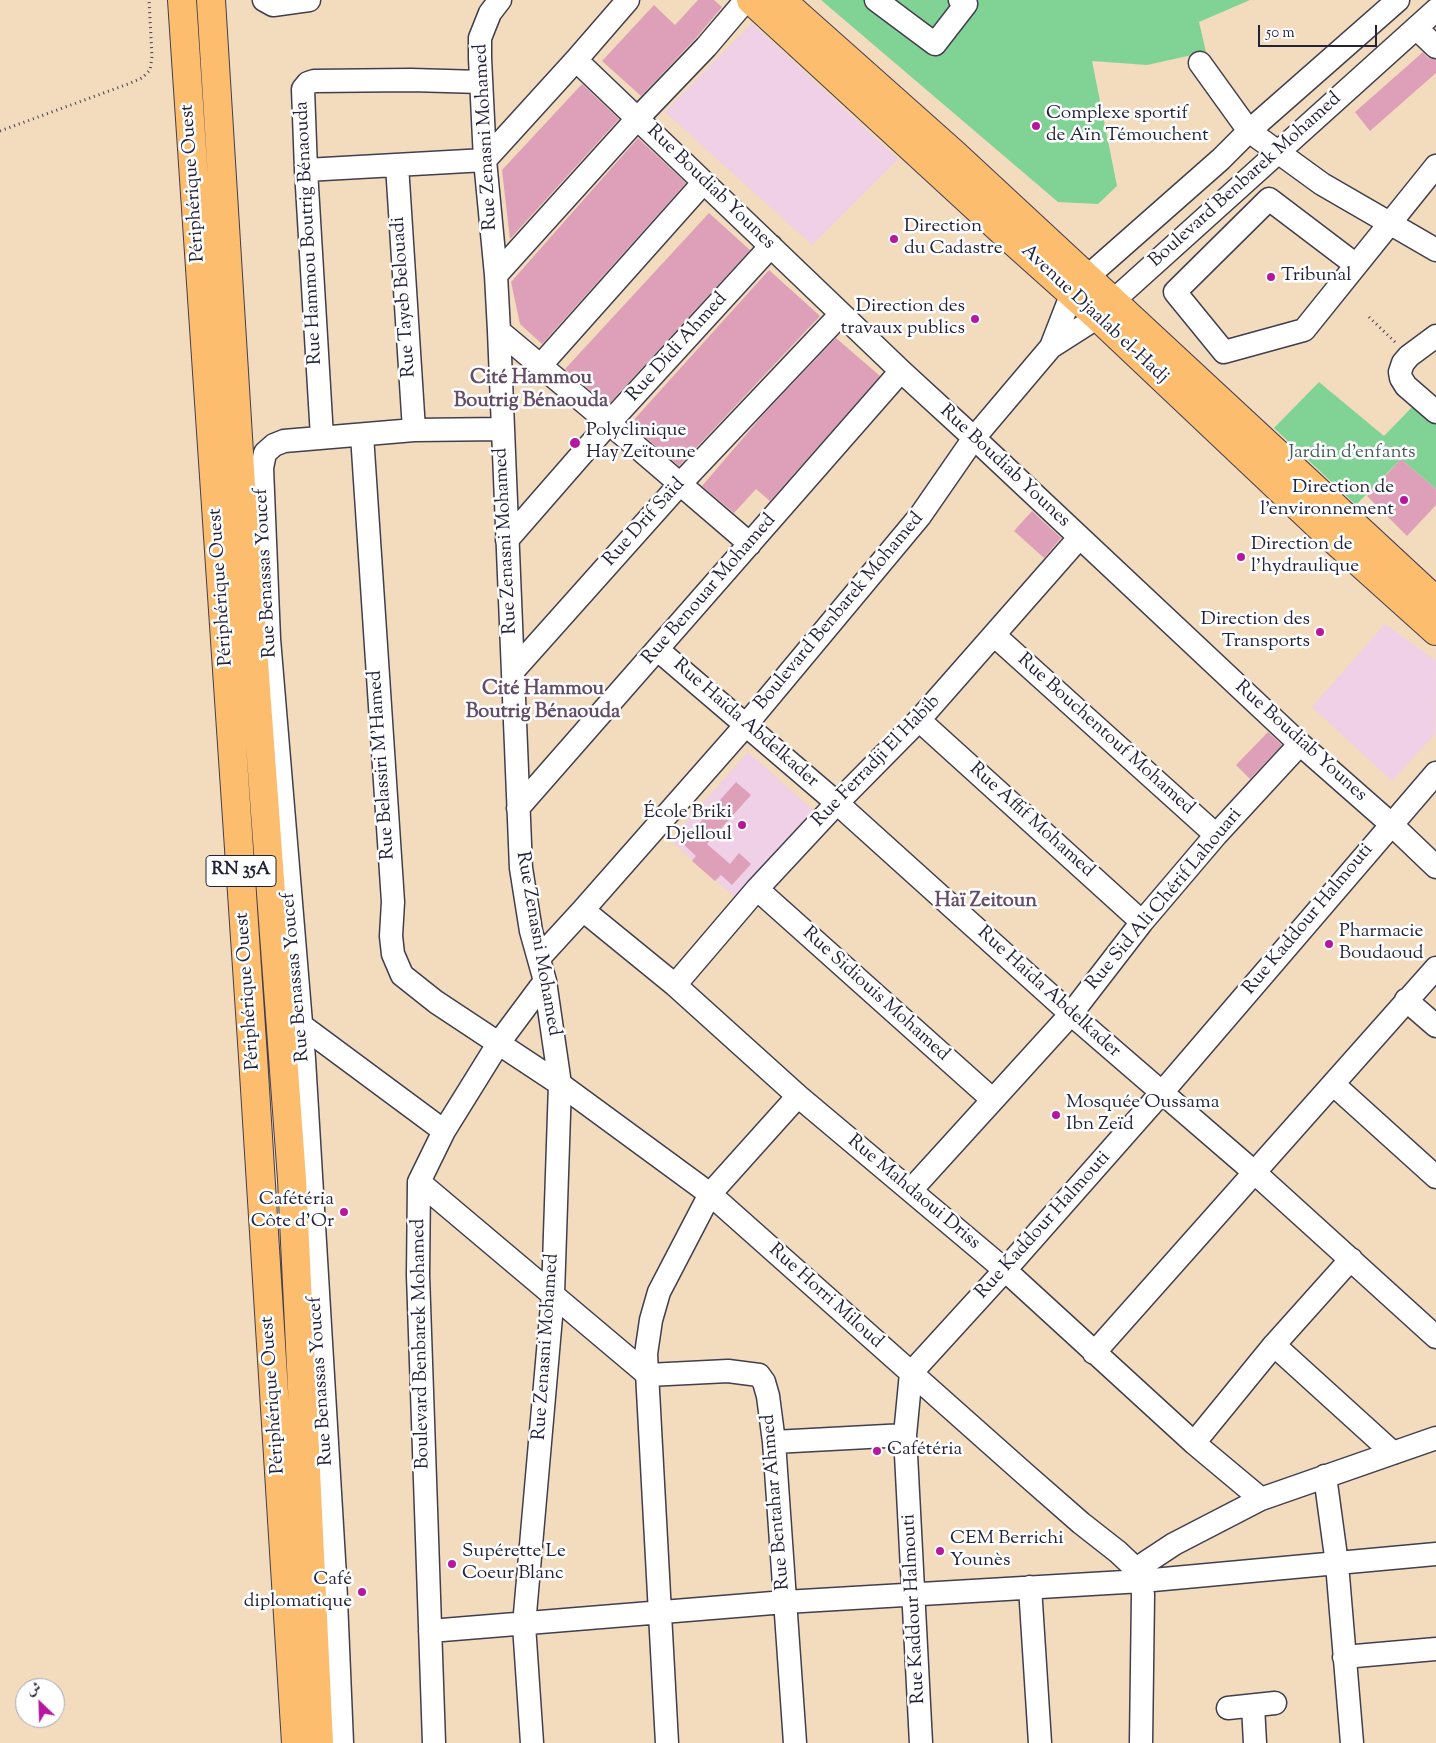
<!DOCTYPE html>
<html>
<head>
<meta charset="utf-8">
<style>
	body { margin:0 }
	#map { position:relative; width:1436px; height:1743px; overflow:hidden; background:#f3dbbd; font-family:"Sorts Mill Goudy",Amiri,serif }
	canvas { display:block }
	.north { position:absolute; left:15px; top:1678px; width:50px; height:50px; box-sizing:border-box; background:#fff; border:1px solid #a7a7b1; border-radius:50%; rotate:336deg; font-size:14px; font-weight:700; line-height:20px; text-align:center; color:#22223b }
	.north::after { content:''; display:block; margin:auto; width:18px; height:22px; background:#b5179e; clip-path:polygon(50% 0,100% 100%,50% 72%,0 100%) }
	.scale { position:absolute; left:1258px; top:25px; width:119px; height:22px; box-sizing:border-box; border:2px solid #22223b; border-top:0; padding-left:6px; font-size:15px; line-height:18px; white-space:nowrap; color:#22223b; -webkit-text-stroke:4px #fff; paint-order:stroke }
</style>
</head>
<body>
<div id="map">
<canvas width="1436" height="1743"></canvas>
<div class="north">ش</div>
<div class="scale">50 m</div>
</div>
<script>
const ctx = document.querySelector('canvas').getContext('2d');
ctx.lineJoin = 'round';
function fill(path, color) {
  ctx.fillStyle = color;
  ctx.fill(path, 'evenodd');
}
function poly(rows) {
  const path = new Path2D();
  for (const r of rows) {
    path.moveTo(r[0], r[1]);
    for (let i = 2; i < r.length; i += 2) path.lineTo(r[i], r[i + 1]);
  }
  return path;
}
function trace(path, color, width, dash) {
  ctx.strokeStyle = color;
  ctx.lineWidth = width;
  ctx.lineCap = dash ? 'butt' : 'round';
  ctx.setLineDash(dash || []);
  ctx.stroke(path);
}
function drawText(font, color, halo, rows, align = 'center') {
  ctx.font = font + ' "Sorts Mill Goudy",serif';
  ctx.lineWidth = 5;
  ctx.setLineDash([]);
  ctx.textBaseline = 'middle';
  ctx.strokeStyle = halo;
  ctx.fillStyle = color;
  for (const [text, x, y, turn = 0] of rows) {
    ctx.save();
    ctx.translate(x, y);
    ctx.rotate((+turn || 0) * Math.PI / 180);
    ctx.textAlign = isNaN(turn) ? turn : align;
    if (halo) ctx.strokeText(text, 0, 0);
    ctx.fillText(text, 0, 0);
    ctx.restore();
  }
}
fill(poly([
	[752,23,898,159,812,245,665,112],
	[1385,624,1436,661,1435,734,1392,781,1312,707],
	[748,752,813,810,736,898,670,840]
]), '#efd0e6');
fill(poly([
	[821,0,1250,0,1199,22,1206,52,1147,65,1092,61,1117,186,1098,204,1058,202],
	[1319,382,1384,436,1416,403,1436,421,1436,489,1401,459,1356,505,1274,428]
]), '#81d395');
fill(poly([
	[698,0,714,0,722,7,696,38,641,96,602,61,654,5,675,25],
	[1423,52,1427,57,1436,60,1436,73,1370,131,1355,112],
	[582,84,619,119,510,239,502,170],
	[638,138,686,183,542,344,520,324,511,282],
	[709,213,750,250,608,405,565,369],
	[769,270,820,316,679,466,630,424],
	[836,338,880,376,770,501,756,489,734,513,702,486,762,416],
	[1401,459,1436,489,1436,505,1407,536,1367,496],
	[1032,511,1061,538,1044,558,1014,531],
	[1268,732,1282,745,1250,779,1236,765],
	[736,782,751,795,707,844,730,864,739,853,751,864,732,885,721,875,715,881,692,861,696,856,682,843]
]), '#dea0b9');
const minor = poly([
	[264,0,273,5,309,0],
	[500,0,490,13,480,38,480,58,485,160,496,275,499,331,521,868,531,931,545,981,560,1084,553,1294,524,1625,532,1743],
	[876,0,935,44,966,4,960,0],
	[1416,28,1436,47],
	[576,60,901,371,974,438,1300,744,1391,824,1436,867],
	[1200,63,1249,131,1322,184,1436,250],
	[397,165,414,430],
	[306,170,485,160,576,60,628,0],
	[1356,265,1269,199,1175,292,1224,352,1304,330,1436,166],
	[496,275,637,119,706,47,746,0],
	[499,331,609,423,750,544],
	[1436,336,1409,356,1403,363,1400,372,1401,378,1406,386,1436,412],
	[1051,347,1072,293,1086,278,1221,159,1249,131,1398,0],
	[540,366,704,182],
	[362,435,393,902,391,936,393,954,402,975,436,1002,560,1084,710,1194,1025,1474,1081,1523,1118,1552,1136,1569,1142,1581,1143,1595,1141,1743],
	[322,437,306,170,303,89,308,83,314,81,411,80,481,82],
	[507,540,609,423,771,246],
	[994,635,1216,835],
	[658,650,837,803,1071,1014,1254,1172,1436,1337],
	[514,670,680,484,841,314],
	[919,720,1142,922],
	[518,808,901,371],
	[757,889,993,1100],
	[583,910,675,985,798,1096,1005,1270,1194,1443,1261,1499],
	[539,958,583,910,745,726,920,516,974,438,1051,347,1098,317,1113,301,1436,10],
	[675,985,757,889,837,803,919,720,1079,538],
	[1406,1000,1436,1026],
	[301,1025,444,1131],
	[1333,1084,1436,1177],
	[419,1182,648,1375,728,1371,759,1375,764,1382,768,1396,774,1442,795,1743],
	[911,1190,1071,1014,1142,922,1216,835,1300,744],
	[1274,1345,1393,1453],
	[1094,1353,1436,968],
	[774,1442,905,1435],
	[1194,1443,1274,1345,1351,1259],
	[1325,1476,1337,1564,1352,1743],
	[1136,1569,1174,1544,1261,1499,1436,1438],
	[1030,1587,1040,1743],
	[430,1631,785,1602,1142,1581,1436,1554],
	[1344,1657,1436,1649],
	[1253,1706,1255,1743],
	[1228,1708,1275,1703],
	[342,1743,335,1576,304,1059,269,639,262,468,265,453,274,445,284,441,414,430,502,429],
	[434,1743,418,1275,419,1182,444,1131,498,1044,545,981],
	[667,1743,646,1354,651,1320,659,1292,710,1194,798,1096],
	[921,1743,905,1435,911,1373,1005,1270,1171,1082,1436,773]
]);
const major = poly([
	[751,0,1014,242,1098,317,1319,526,1436,631],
	[781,0,953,153,1436,601]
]);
const highway = poly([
	[182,0,253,1057,296,1743],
	[211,0,241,485,292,1179,319,1743]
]);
trace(minor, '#413e4e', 25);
trace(major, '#413e4e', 30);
trace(highway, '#413e4e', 30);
trace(poly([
	[0,131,128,84,142,78,150,70,152,57,149,0],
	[1369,317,1396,343]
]), '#413e4e', 3, [1, 4]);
trace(minor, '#fff', 22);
trace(major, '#fcbd6f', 28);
trace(highway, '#fcbd6f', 28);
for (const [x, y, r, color] of [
	[1036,126,5,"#b5179e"],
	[894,239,5,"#b5179e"],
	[1271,277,5,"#b5179e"],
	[975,319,5,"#b5179e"],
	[575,443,6,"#b5179e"],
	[1404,500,5,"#b5179e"],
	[1241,557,5,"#b5179e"],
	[1320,632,5,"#b5179e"],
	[742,825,5,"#b5179e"],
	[1329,944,5,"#b5179e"],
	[1056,1115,5,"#b5179e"],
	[344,1212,5,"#b5179e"],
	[877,1451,5,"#b5179e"],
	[940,1551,5,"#b5179e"],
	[452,1564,5,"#b5179e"],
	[362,1592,5,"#b5179e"]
]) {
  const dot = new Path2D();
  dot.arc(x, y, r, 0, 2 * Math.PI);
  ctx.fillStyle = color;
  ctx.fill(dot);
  trace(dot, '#fff', 2);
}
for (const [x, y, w] of [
	[241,871,70]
]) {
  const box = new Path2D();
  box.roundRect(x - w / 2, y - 15.5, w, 31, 4);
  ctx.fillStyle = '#fff';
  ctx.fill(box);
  trace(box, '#22223b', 1);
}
drawText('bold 18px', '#22223b', null, [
	["RN 35A",241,871]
]);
drawText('19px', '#22223b', '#fff', [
	["Complexe sportif",1046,115],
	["de Aïn Témouchent",1046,137],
	["Direction",904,228],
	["du Cadastre",904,250],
	["Tribunal",1281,277],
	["Direction des",965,308,"right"],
	["travaux publics",965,330,"right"],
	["Polyclinique",586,432],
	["Hay Zeïtoune",586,454],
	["Direction de",1394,489,"right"],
	["l'environnement",1394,511,"right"],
	["Direction de",1251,546],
	["l'hydraulique",1251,568],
	["Direction des",1310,621,"right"],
	["Transports",1310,643,"right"],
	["École Briki",732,814,"right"],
	["Djelloul",732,836,"right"],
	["Pharmacie",1339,933],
	["Boudaoud",1339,955],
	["Mosquée Oussama",1066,1104],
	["Ibn Zeïd",1066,1126],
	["Cafétéria",334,1201,"right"],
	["Côte d'Or",334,1223,"right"],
	["Cafétéria",887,1451],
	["CEM Berrichi",950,1540],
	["Younès",950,1562],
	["Supérette Le",462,1553],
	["Coeur Blanc",462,1575],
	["Café",352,1581,"right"],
	["diplomatique",352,1603,"right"]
], 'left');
drawText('19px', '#22223b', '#fff', [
	["Rue Zenasni Mohamed",487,137,-93],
	["Boulevard Benbarek Mohamed",1246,181,-42],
	["Périphérique Ouest",194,183,-94],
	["Rue Boudiab Younes",710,188,44],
	["Rue Hammou Boutrig Bénaouda",310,233,-93],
	["Rue Tayeb Belouadi",405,297,-94],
	["Avenue Djaalab el-Hadj",1094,315,43],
	["Rue Didi Ahmed",678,348,-48],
	["Rue Boudiab Younes",1004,467,43],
	["Rue Drif Saïd",645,523,-48],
	["Rue Zenasni Mohamed",507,541,-93],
	["Rue Benassas Youcef",267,573,-93],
	["Périphérique Ouest",222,587,-94],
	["Rue Benouar Mohamed",710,590,-49],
	["Boulevard Benbarek Mohamed",840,612,-50],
	["Rue Haida Abdelkader",745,724,41],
	["Rue Bouchentouf Mohamed",1105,735,42],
	["Rue Boudiab Younes",1300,742,42],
	["Rue Ferradji El Habib",877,762,-46],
	["Rue Belassiri M'Hamed",383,765,-94],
	["Rue Affif Mohamed",1031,821,42],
	["Rue Sid Ali Chérif Lahouari",1165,900,-50],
	["Rue Kaddour Halmouti",1309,920,-50],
	["Rue Zenasni Mohamed",537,944,80],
	["Rue Benassas Youcef",297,977,-95],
	["Périphérique Ouest",249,991,-94],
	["Rue Haida Abdelkader",1048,993,42],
	["Rue Sidiouis Mohamed",875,995,42],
	["Rue Mahdaoui Driss",913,1193,40],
	["Rue Kaddour Halmouti",1044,1226,-48],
	["Rue Horri Miloud",825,1297,42],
	["Boulevard Benbarek Mohamed",422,1344,-91],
	["Rue Zenasni Mohamed",547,1347,-86],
	["Rue Benassas Youcef",322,1381,-94],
	["Périphérique Ouest",274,1395,-94],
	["Rue Bentahar Ahmed",777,1502,-95],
	["Rue Kaddour Halmouti",915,1609,-93]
]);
drawText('19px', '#43605a', '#fff', [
	["Jardin d'enfants",1352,454]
]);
drawText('bold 20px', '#644e67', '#fff', [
	["Cité Hammou",531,380],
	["Boutrig Bénaouda",531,403],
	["Cité Hammou",543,691],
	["Boutrig Bénaouda",543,714],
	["Haï Zeitoun",986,903]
]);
</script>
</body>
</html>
